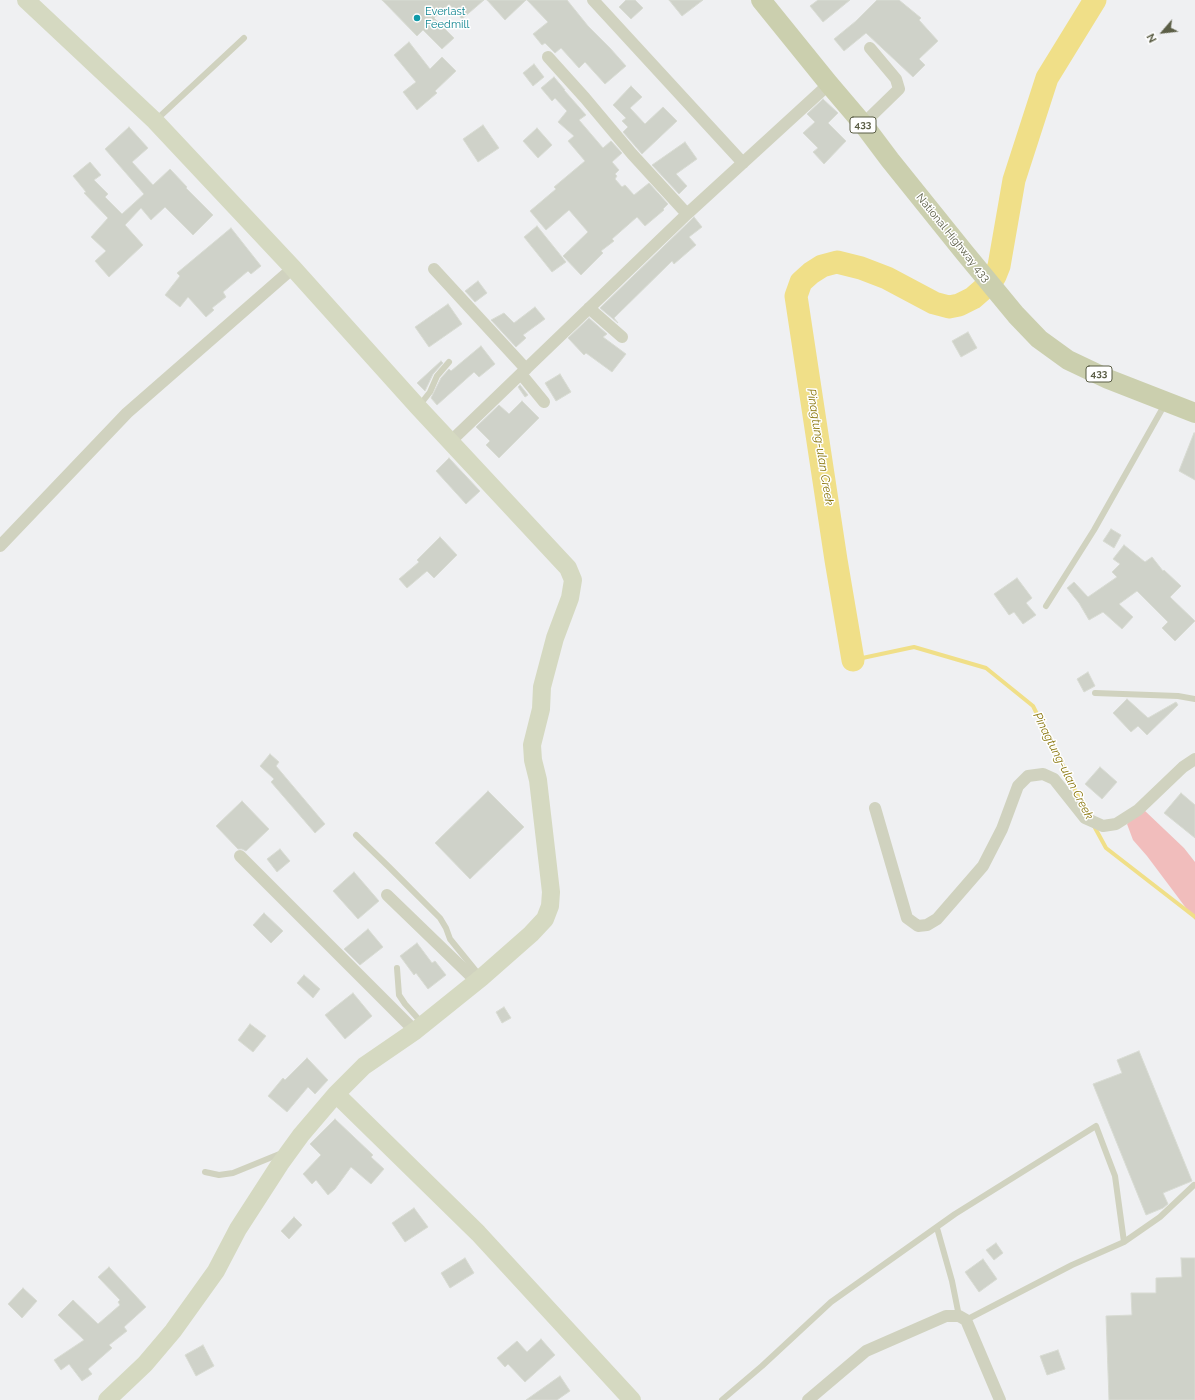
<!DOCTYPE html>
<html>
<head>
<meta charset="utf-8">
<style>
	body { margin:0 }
	#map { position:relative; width:1195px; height:1400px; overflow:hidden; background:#eff0f2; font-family:Raleway,sans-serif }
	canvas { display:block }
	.north { position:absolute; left:1143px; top:12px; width:40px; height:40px; -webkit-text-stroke:3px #fff; paint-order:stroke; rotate:242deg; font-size:11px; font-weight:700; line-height:16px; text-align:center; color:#5b5e46 }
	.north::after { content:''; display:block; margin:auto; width:14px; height:18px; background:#5b5e46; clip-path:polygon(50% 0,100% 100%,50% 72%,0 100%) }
</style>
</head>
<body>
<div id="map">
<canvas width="1195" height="1400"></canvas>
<div class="north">N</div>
</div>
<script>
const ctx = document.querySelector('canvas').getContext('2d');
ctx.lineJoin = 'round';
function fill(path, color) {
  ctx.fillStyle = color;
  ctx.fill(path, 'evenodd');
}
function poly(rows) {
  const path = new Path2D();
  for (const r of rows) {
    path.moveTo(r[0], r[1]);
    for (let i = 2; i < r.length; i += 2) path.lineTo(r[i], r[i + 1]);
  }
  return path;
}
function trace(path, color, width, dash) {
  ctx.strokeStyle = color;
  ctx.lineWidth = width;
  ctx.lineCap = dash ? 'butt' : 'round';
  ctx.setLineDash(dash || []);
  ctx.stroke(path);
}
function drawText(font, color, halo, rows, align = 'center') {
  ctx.font = font + ' Raleway,sans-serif';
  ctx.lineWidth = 3;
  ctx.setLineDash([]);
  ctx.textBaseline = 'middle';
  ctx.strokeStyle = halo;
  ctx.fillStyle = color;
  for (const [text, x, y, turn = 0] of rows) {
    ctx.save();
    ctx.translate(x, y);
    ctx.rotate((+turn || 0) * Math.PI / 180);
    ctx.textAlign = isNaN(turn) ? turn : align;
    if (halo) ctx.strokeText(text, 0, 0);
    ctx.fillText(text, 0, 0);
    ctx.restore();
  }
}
fill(poly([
	[1144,810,1184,848,1195,862,1195,920,1147,856,1133,840,1127,824]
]), '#f1bdbc');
trace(poly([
	[853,660,914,647,986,668,1033,706,1085,810],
	[1094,826,1106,848,1195,917]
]), '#f0df88', 4);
trace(poly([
	[853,660,836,560,796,296,801,282,811,273,822,266,837,262,861,268,887,278,934,303,949,307,959,305,973,298,989,284,995,276,999,266,1014,180,1047,78,1095,0]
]), '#f0df88', 23);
const building = poly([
	[382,0,484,0,462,19,449,4,434,18,454,38,442,49,423,30,417,36,382,0],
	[487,0,526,0,505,20,487,0],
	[527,0,567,0,588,26,610,48,626,66,605,84,585,62,579,68,561,48,555,53,545,43,542,45,533,34,548,22,527,0],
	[626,0,635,0,643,8,631,19,619,7,626,0],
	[669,0,703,0,682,16,669,0],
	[818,0,850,0,823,22,810,6,818,0],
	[877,0,899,0,921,18,919,20,938,41,919,59,925,65,913,77,866,33,844,51,834,39,856,21,877,0],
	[409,42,430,69,442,57,456,71,435,91,437,93,417,110,403,92,416,82,394,55,409,42],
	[534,64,544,77,533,86,523,73,534,64],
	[554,77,565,90,564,90,586,115,579,120,603,148,611,141,622,153,612,162,619,170,615,174,617,176,615,179,622,187,625,185,634,195,649,183,668,204,663,209,664,210,645,226,637,217,612,239,614,241,601,251,603,253,581,275,563,256,588,232,569,210,546,230,530,211,556,189,554,187,585,161,568,141,574,136,558,122,567,111,555,98,552,101,541,88,554,77],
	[631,86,642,97,630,108,645,124,663,107,677,121,642,154,623,132,628,127,622,121,626,118,613,105,631,86],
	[823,99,838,113,828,123,846,141,824,164,813,152,818,148,803,133,815,122,807,114,823,99],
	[483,125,499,148,478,162,463,139,483,125],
	[129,127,148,148,132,162,153,185,170,169,187,187,186,188,213,215,193,235,165,207,151,220,141,208,125,225,143,245,109,277,95,261,106,251,91,237,108,218,84,193,86,192,73,176,90,162,101,175,94,180,108,194,105,197,122,214,144,194,105,149,129,127],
	[537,128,552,145,538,158,523,141,537,128],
	[685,142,697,159,676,174,687,186,679,194,652,165,685,142],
	[694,217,702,227,689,237,696,245,674,264,672,261,614,318,618,323,600,308,694,217],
	[537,226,566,262,552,272,524,237,537,226],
	[231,228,261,266,251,274,248,271,223,292,226,297,212,308,214,310,206,317,188,297,180,307,165,295,180,276,177,273,231,228],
	[478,281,487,293,475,302,465,291,478,281],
	[448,304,462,324,429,347,415,327,448,304],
	[535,307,545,319,523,335,526,338,516,347,491,320,504,313,514,323,535,307],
	[589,318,607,334,603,337,626,354,612,372,586,353,584,355,568,338,589,318],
	[968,332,977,348,961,357,952,341,968,332],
	[481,346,495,364,479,377,474,372,437,405,431,398,441,378,449,369,451,371,481,346],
	[441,361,443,363,433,374,425,391,417,383,441,361],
	[560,374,571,392,556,401,545,383,560,374],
	[520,385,528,395,525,397,518,387,520,385],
	[522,401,539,418,499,458,486,445,490,441,476,427,499,405,509,414,522,401],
	[1194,433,1195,433,1195,480,1179,471,1194,433],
	[449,458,480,491,466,504,436,471,449,458],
	[1111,529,1121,535,1114,548,1103,541,1111,529],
	[440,537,457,555,434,578,427,571,407,588,399,579,419,562,417,560,440,537],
	[1124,545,1145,562,1152,557,1163,571,1164,570,1181,586,1170,597,1195,621,1175,641,1162,628,1168,622,1137,591,1119,604,1133,617,1122,629,1103,612,1089,620,1079,603,1067,588,1074,582,1088,597,1117,577,1112,572,1120,564,1113,559,1124,545],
	[1017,578,1032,598,1026,603,1036,615,1023,624,1014,612,1009,615,994,594,1017,578],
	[1088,672,1095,686,1084,692,1077,679,1088,672],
	[1127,699,1148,718,1176,702,1178,705,1147,735,1138,726,1131,732,1113,713,1127,699],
	[270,754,279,762,276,766,325,824,315,833,271,782,274,779,260,766,270,754],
	[1100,767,1117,782,1102,799,1085,784,1100,767],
	[488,791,524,827,470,879,435,843,488,791],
	[1181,793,1195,805,1195,838,1164,813,1181,793],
	[242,801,269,829,246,851,242,849,238,849,216,826,242,801],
	[280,849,290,861,277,872,267,859,280,849],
	[354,872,379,901,358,919,333,891,354,872],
	[264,913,283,931,271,943,253,925,264,913],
	[368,929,383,947,360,965,344,949,368,929],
	[417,943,432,963,435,961,446,975,428,989,416,973,414,975,400,956,417,943],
	[304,975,320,989,313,998,297,983,304,975],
	[353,993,372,1016,345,1039,325,1015,353,993],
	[504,1007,511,1018,502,1023,496,1012,504,1007],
	[250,1024,266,1036,253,1052,238,1040,250,1024],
	[1139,1051,1192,1181,1163,1193,1168,1204,1163,1208,1146,1215,1093,1084,1122,1073,1117,1060,1139,1051],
	[307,1058,328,1080,315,1094,308,1087,287,1112,268,1096,283,1078,285,1080,307,1058],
	[335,1119,373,1155,371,1157,384,1169,371,1184,351,1167,335,1189,328,1195,316,1180,312,1184,303,1174,321,1155,310,1144,335,1119],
	[414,1208,428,1227,405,1242,392,1223,414,1208],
	[294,1217,302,1225,289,1239,281,1231,294,1217],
	[996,1243,1003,1253,994,1260,986,1250,996,1243],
	[465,1258,474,1273,450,1288,441,1273,465,1258],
	[1181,1258,1195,1258,1195,1400,1109,1400,1106,1316,1132,1315,1131,1293,1156,1293,1156,1278,1182,1277,1181,1258],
	[983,1259,997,1279,979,1292,965,1272,983,1259],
	[109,1267,146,1307,124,1327,127,1331,109,1345,112,1348,88,1369,92,1374,82,1381,69,1364,61,1370,54,1360,84,1340,58,1315,73,1300,98,1324,120,1305,118,1302,120,1300,98,1277,109,1267],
	[23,1288,37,1301,22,1318,8,1304,23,1288],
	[541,1339,555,1355,525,1382,508,1364,505,1367,497,1358,517,1341,527,1352,541,1339],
	[203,1345,214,1366,196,1376,185,1355,203,1345],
	[1058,1350,1065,1369,1047,1375,1040,1356,1058,1350],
	[560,1376,570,1391,557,1400,526,1400,560,1376]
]);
fill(building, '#cfd2c9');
trace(building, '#d8dbd3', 1);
trace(poly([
	[156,120,244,38],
	[419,406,430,392,437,376,449,362],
	[1046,606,1094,530,1165,404],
	[1095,693,1178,696,1195,699],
	[356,835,390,868,440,918,446,928,450,939,480,976],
	[397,968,399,995,405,1004,422,1023],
	[205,1172,219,1175,233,1173,282,1153],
	[937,1228,952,1281,959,1316],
	[966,1320,1072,1265,1124,1242,1160,1217,1194,1185],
	[722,1400,762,1366,831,1302,955,1214,1096,1126,1115,1176,1124,1242]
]), '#d0d2bf', 6);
trace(poly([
	[593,0,743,163],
	[548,57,585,98,632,154,687,214],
	[863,124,899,89,896,79,870,48],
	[434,269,526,369],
	[589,308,622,337],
	[521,374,544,402],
	[451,441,687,214,829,84],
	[0,546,127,413,293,268],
	[875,808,907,918,918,926,927,925,937,919,983,866,1002,829,1018,786,1028,776,1043,774,1054,779,1085,818,1103,826,1116,824,1138,810,1183,767,1195,759],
	[240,856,415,1031],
	[387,895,476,981],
	[808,1400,866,1351,946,1316,959,1316,966,1320,1000,1400]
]), '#d0d2bf', 12);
trace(poly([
	[26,0,155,121,293,268,418,407,568,568,573,580,570,598,555,638,542,687,541,709,532,745,533,760,538,780,551,892,550,906,545,919,531,934,481,978,415,1031,364,1066,336,1094,301,1135,280,1164,238,1229,216,1271,173,1331,145,1364,107,1400],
	[336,1094,478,1233,632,1400]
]), '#d5d9c1', 18);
trace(poly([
	[761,0,829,84,863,124,890,160,964,252,1016,315,1039,339,1068,360,1108,379,1195,413]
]), '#cbcfae', 20);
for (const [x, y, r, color] of [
	[417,18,4,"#0f9aa8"]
]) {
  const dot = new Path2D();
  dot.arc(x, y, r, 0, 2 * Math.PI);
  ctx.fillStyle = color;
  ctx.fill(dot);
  trace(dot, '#fff', 1.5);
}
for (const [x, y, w] of [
	[863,125,26],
	[1099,374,26]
]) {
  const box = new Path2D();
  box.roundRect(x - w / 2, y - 8, w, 16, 3);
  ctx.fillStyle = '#fff';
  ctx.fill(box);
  trace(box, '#5b5e46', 1);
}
drawText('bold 10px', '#5b5e46', null, [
	["433",863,125],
	["433",1099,374]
]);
drawText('11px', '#0d838f', '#fff', [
	["Everlast",425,12],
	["Feedmill",425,25]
], 'left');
drawText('11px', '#5b5e46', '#fff', [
	["National Highway 433",953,238,51]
]);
drawText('italic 12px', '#88750a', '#fff', [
	["Pinagtung-ulan Creek",820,447,81],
	["Pinagtung-ulan Creek",1063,766,63]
]);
</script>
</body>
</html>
